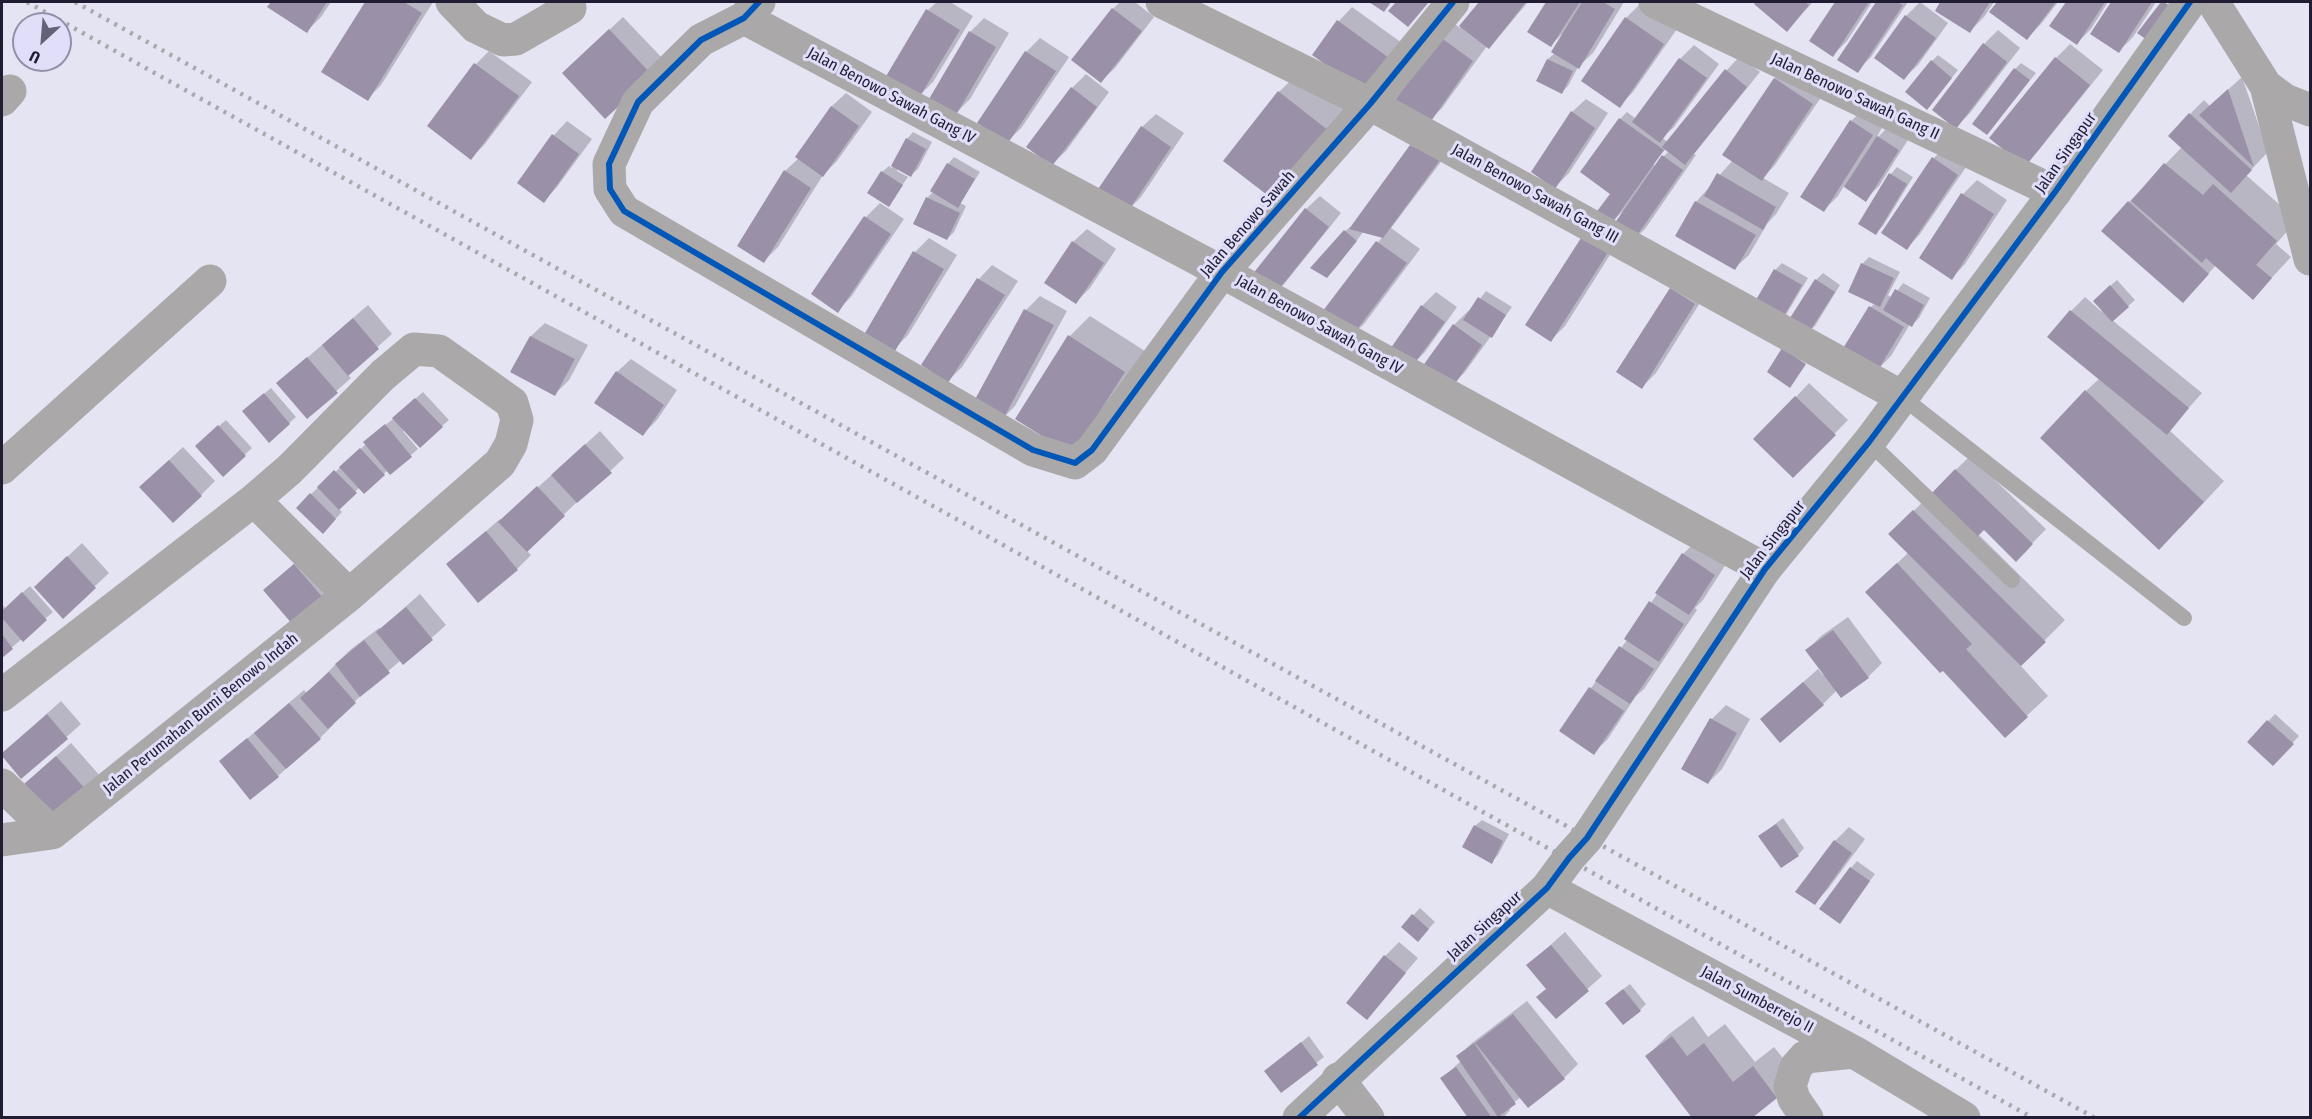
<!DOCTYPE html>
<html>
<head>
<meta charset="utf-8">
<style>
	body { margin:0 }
	#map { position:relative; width:2312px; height:1119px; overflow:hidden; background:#e5e4f3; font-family:"Fira Sans Condensed",sans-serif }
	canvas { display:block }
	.frame { position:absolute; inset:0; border:3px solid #1f1c34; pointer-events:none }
	.north { position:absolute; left:12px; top:12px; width:60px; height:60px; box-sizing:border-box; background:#e0def9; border:2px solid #9390aa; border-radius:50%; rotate:206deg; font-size:16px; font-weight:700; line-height:24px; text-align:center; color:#1f1c34 }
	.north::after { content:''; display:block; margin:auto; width:21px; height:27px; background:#646277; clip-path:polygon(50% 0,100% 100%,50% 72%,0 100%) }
</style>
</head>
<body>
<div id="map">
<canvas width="2312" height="1119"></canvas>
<div class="frame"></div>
<div class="north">U</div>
</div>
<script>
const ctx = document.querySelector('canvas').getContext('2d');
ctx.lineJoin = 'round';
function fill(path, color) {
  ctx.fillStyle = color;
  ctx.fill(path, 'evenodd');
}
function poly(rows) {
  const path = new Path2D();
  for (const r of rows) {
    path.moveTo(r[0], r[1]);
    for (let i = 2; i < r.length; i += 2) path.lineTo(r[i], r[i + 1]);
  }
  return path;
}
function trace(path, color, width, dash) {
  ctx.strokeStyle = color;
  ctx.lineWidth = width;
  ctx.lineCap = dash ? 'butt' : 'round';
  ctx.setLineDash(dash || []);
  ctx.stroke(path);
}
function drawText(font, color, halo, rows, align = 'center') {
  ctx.font = font + ' "Fira Sans Condensed",sans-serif';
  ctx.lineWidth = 6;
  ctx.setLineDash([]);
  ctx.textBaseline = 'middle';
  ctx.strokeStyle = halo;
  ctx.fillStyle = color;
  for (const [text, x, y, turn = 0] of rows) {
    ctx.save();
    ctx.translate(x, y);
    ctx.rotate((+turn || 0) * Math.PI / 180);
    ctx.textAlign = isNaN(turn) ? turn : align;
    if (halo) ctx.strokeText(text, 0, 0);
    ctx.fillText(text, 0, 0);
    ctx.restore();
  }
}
fill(poly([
	[272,2,331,2,321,17,307,31,269,7],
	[367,2,433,2,381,85,367,99,323,71],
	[937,2,950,2,973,16,933,82,919,96,928,10],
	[1120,2,1135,2,1154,17,1115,68,1101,81,1113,9],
	[1481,2,1528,2,1502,33,1488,47,1487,46,1442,108,1428,122,1397,100,1455,24,1460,28],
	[1548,2,1624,2,1593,53,1578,67,1568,86,1562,92,1538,81,1548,59,1555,53,1564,32,1551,45,1529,31],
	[1758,2,1813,2,1787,30,1756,4],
	[1837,2,1872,2,1847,41,1833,55,1811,41],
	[1878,2,1908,2,1871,57,1857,71,1839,60],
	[1920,2,1948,23,1918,65,1904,78,1906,16],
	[1942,2,1994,2,1984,17,1970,31,1937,10],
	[1998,2,2058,2,2041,24,2027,38,1991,12],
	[2067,2,2108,2,2091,29,2077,43,2051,26],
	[2112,2,2156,2,2133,37,2119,51,2092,34],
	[1640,4,1677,29,1633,92,1619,106,1583,81,1626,18],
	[1352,7,1402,43,1377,76,1314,54,1339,21],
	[623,17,664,60,651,74,578,59],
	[984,18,1009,33,970,99,956,113,970,32],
	[1998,30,2020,48,1970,113,1956,127,1984,44],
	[1040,38,1069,57,1022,127,1008,141,1026,52],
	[2070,44,2103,70,2038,151,2024,165,2056,58],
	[1694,45,1719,64,1674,127,1662,138,1668,142,1727,70,1740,56,1760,72,1694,154,1696,155,1645,229,1631,242,1622,236,1565,326,1551,340,1611,230,1623,213,1622,212,1610,224,1620,119,1627,112,1636,119,1680,59],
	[1665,150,1668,152,1654,166,1654,161],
	[489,51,532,82,485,144,471,158,476,64],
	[1938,55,1958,70,1933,101,1932,61],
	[2021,63,2036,73,1987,133,2015,69],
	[1789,65,1826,90,1775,165,1763,178,1789,193,1776,214,1767,224,1749,255,1735,268,1696,202,1733,160,1724,154,1775,78],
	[1299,72,1349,110,1275,199,1279,92],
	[1086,74,1109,92,1066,151,1052,164,1072,88],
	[2242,77,2268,152,2246,175,2297,220,2276,244,2291,257,2253,298,2216,265,2197,287,2129,202,2182,147,2190,114,2204,100,2210,106],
	[846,93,872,112,837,161,823,175,778,247,764,261,785,171,799,158,797,156,832,106],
	[1586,99,1608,113,1569,173,1555,187,1572,112],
	[1865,108,1886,121,1875,140,1892,123,1911,135,1879,186,1865,200,1844,186,1838,196,1824,210,1851,121],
	[1156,114,1184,133,1141,197,1127,211,1142,127],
	[567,121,592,139,557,187,544,201,554,135],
	[913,132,932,142,918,169,911,175,898,168,897,171,908,177,888,205,882,172,889,166,892,168,907,139],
	[1425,132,1453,146,1391,228,1420,249,1364,324,1350,337,1321,316,1383,236,1364,231,1334,270,1345,231,1353,225,1411,146],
	[1947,144,1971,160,1920,234,1907,248,1883,232,1934,158],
	[954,157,980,172,960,203,966,206,954,232,947,239,915,224,927,198,934,191,948,164],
	[1897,167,1913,177,1883,226,1876,233,1860,224,1891,174],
	[1977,180,2007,200,1965,264,1952,278,1921,258,1963,194],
	[1320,196,1341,213,1285,283,1271,297,1306,209],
	[880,203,904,219,851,297,837,311,813,294,866,217],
	[1087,229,1116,249,1090,288,1076,302,1073,242],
	[929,238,957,255,908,335,894,349,867,333,915,252],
	[1869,257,1900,272,1888,295,1892,298,1903,283,1930,298,1919,318,1912,325,1910,324,1891,356,1877,370,1871,307,1875,303,1862,264],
	[1782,263,1808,278,1787,313,1781,320,1775,270],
	[992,265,1018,281,962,367,948,381,923,364,979,279],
	[1823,273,1840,285,1815,326,1808,332,1816,280],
	[1685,275,1708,290,1656,373,1642,387,1671,289],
	[2117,280,2135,300,2112,320,2202,393,2169,430,2224,481,2180,528,2086,391,2100,378,2071,311,2085,297,2102,312,2101,294],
	[1486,291,1512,307,1465,372,1451,386,1454,325,1468,311,1470,312],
	[1436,292,1457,307,1425,352,1411,366,1422,306],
	[1040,296,1067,311,1015,406,1001,420,974,405,1026,310],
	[368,305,392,334,347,374,351,378,307,417,278,383],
	[1090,316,1145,351,1092,433,1070,336],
	[545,323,588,345,569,380,555,394,512,371,531,336],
	[631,359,677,390,657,420,643,434,617,372],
	[1809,383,1848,420,1793,476,1796,397],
	[271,388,296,417,269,441,251,405],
	[423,392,449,420,442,426,403,431,418,449,390,473,388,470,364,491,360,487,338,508,342,512,323,532,311,494,366,444,372,436,393,419],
	[226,420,252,448,223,475,203,440],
	[600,431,624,458,526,550,531,555,517,569,448,564,500,519,502,520],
	[183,447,215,481,201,495,155,473],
	[1970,456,2046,529,2016,560,1984,528,1978,534,2065,620,2020,665,2048,696,2005,736,1943,669,1867,592,1909,552,1890,534],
	[1697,540,1728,561,1703,600,1695,608,1697,610,1644,689,1636,696,1607,740,1593,753,1591,688,1627,640,1683,554],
	[82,543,109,573,63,616,50,573],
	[308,551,337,584,323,597,265,590],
	[30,586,53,612,2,656,2,604,5,608],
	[420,594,446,625,404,663,401,660,369,688,332,723,334,724,320,738,278,776,221,761,304,690,307,693,350,650,379,628,380,629],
	[1848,617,1882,663,1868,677,1837,690,1823,704,1762,719,1818,669,1823,675,1825,673,1807,650,1821,636],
	[61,701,81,724,22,777,2,754],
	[1726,705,1750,719,1722,769,1708,783,1712,719],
	[2275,714,2299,736,2273,764,2249,742],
	[71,743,101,777,87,791,40,770],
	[1783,818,1804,848,1798,855,1760,836],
	[1482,820,1509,834,1498,855,1491,862,1475,826],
	[1849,827,1865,839,1828,889,1815,903,1835,841],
	[1857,861,1875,874,1839,922,1851,868],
	[1420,908,1435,922,1418,940,1403,926],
	[1565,932,1602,976,1556,1017,1547,988,1528,965],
	[1399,942,1418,958,1367,1018,1385,956],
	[1630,984,1646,1004,1640,1010,1613,997],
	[1527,1001,1578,1064,1564,1078,1521,1097,1508,1107,1510,1110,1503,1118,1469,1118,1442,1078,1461,1061,1458,1056,1472,1043],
	[1693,1016,1708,1037,1725,1024,1755,1062,1774,1047,1797,1076,1776,1097,1749,1118,1647,1056,1668,1035],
	[1309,1036,1324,1057,1281,1091,1266,1071]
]), '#0003');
fill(poly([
	[271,2,327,2,307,33,267,7],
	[365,2,404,2,422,13,368,101,321,72],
	[1369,2,1391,2,1384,12],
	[1396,2,1429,2,1408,27,1388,11],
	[1479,2,1526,2,1489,49,1459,26],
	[1546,2,1580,2,1551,47,1527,32],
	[1582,2,1603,2,1615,9,1579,69,1551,52],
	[1756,2,1805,2,1809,5,1787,32,1754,4],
	[1835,2,1869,2,1833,57,1809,41],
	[1876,2,1897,2,1903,5,1858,73,1837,60],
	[1940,2,1990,2,1970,33,1935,11],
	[1997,2,2056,2,2027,40,1989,12],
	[2066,2,2105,2,2077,45,2049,26],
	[2111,2,2152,2,2119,53,2090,34],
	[2161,2,2164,2,2175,9,2150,42,2137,33],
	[1112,8,1142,31,1101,83,1071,60],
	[926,9,960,30,919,98,885,78],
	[1905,15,1936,38,1904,80,1874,58],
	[1625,17,1664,44,1620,108,1581,81],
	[1337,20,1389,58,1364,92,1312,55],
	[609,29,652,75,605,119,562,73],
	[969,31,996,47,956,115,929,99],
	[1440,37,1473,61,1429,124,1395,100],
	[1983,43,2007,62,1956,129,1932,110],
	[1025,51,1056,71,1008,143,977,123],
	[2055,57,2090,85,2025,167,1989,138],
	[1679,58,1707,78,1660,143,1632,122],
	[1547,59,1573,71,1562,94,1536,81],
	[1931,60,1952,78,1927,110,1905,92],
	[474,63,519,96,471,160,427,126],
	[2014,68,2030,80,1987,135,1972,124],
	[1725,69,1747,87,1685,165,1662,147],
	[1774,78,1813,104,1762,181,1722,155],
	[1071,87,1097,107,1052,166,1026,147],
	[2228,89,2254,167,2199,115],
	[1278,91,1329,131,1275,201,1223,161],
	[831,106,859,126,823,177,795,157],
	[1571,111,1595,128,1555,189,1531,172],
	[2189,113,2252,170,2231,193,2168,136],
	[1619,118,1664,150,1610,226,1595,214,1610,194,1580,172],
	[1850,120,1873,135,1824,212,1800,197],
	[1141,126,1171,147,1127,213,1096,192],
	[552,134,579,154,544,203,517,183],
	[1877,136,1899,150,1866,202,1844,187],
	[906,138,926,149,911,177,891,166],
	[1410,145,1440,160,1383,238,1349,229],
	[1662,155,1683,170,1631,244,1610,230],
	[1932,157,1958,175,1907,250,1881,233],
	[947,163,975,179,958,208,930,191],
	[2164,163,2203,195,2213,184,2277,241,2256,265,2272,278,2253,300,2206,258,2202,263,2131,201],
	[784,170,811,188,764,263,737,246],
	[881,171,903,185,889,207,867,193],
	[1717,173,1776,207,1763,230,1704,196],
	[1889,173,1907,184,1876,235,1858,224],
	[1961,193,1994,214,1952,280,1919,258],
	[926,197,960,213,947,240,913,224],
	[1695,201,1756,235,1735,270,1675,236],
	[2128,201,2209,274,2183,303,2101,231],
	[1305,208,1329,227,1271,299,1248,280],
	[864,216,891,234,838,313,811,294],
	[1344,230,1357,241,1327,278,1310,268],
	[1583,235,1609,251,1551,342,1525,325],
	[1072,241,1104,263,1076,304,1044,283],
	[1376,241,1407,263,1350,339,1319,316],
	[913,251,944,269,895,351,865,333],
	[1861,263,1894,278,1880,307,1848,292],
	[1774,269,1802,285,1781,321,1753,305],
	[977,278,1005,295,948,383,921,365],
	[1815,279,1835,292,1808,334,1788,321],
	[2110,285,2129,307,2112,322,2093,301],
	[1670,288,1695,304,1642,389,1616,372],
	[1895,289,1924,305,1912,327,1883,310],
	[1478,297,1506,315,1492,338,1463,320],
	[1421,305,1445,322,1411,368,1388,352],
	[1869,306,1904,327,1877,372,1842,350],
	[1024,309,1054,325,1002,421,972,405],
	[2070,310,2189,408,2167,435,2047,337],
	[353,318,379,349,348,376,322,345],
	[1453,324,1482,345,1452,388,1422,367],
	[1068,335,1125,372,1072,455,1015,419],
	[530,336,575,359,555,396,510,372],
	[1782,348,1806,364,1790,388,1767,372],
	[307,357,338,393,307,419,276,383],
	[616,371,664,405,643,436,594,403],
	[2085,390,2204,502,2159,550,2040,438],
	[264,393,290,424,269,443,242,411],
	[1795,396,1836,435,1793,478,1753,439],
	[415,398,443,427,420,448,392,418],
	[385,424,412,457,390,475,363,442],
	[218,425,246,456,223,477,195,446],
	[585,444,612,473,577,503,551,475],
	[360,448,385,475,364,494,339,467],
	[169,460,202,496,173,523,139,487],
	[1955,469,2033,544,2016,562,1984,530,1976,538,1930,495],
	[334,470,357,493,339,510,317,487],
	[537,486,565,516,527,552,498,522],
	[310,493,336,519,323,534,296,508],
	[1913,510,2046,642,2021,666,1888,534],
	[486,531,518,570,478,603,446,564],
	[1682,553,1715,575,1689,615,1655,593],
	[67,556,96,588,63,619,34,587],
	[1897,563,1972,644,1966,649,2028,717,2005,738,1943,671,1940,673,1865,592],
	[294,564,324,599,293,625,263,590],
	[22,592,47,620,23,642,2,618,2,611],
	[1649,601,1684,624,1659,662,1624,639],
	[406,607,433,640,403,665,376,632],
	[1833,630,1869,678,1841,698,1805,650],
	[2,634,13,649,2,658],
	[364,640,390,673,360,697,335,664],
	[1619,646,1654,669,1630,704,1595,681],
	[329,672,356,703,328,729,300,698],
	[1803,682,1824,705,1780,743,1760,719],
	[1589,687,1624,711,1594,755,1559,731],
	[289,703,321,739,286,769,254,733],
	[47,714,68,739,21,779,2,756,2,753],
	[1710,718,1737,733,1708,784,1681,769],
	[2267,720,2294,744,2273,766,2247,742],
	[247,738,279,777,250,800,219,761],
	[56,756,88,792,56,820,24,784],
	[1776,824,1799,856,1781,868,1758,836],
	[1474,825,1503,841,1492,864,1462,847],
	[1834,840,1852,853,1815,905,1795,892],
	[1850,867,1870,881,1840,924,1819,909],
	[1412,914,1429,929,1418,942,1401,927],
	[1551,945,1589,991,1556,1019,1536,997,1546,989,1526,965],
	[1384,955,1406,973,1367,1020,1346,1003],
	[1623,989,1641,1011,1623,1025,1605,1003],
	[1513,1014,1565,1079,1528,1108,1475,1043],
	[1672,1036,1687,1056,1704,1043,1733,1082,1753,1066,1777,1098,1752,1118,1692,1118,1645,1056],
	[1301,1042,1318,1065,1281,1093,1264,1071],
	[1474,1043,1516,1104,1498,1117,1456,1056],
	[1456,1067,1492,1118,1468,1118,1440,1078]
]), '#9a90a7');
trace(poly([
	[1902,397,2184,618],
	[1869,442,2012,580]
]), '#aaa8a8', 16);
trace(poly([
	[452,2,476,27,503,40,516,39,570,8],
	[759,2,744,18,701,40,638,102,609,164,610,189,624,211,1033,450,1075,463,1092,450,1222,272,1370,104,1453,2],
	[1162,2,1370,104,1902,397],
	[1655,2,2055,192],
	[2213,2,2266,86,2310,259],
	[744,18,1222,272,1765,569],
	[2266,86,2285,100,2310,110],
	[2,100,10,91],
	[2,468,210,281],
	[254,500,349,595],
	[2,695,254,500,290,469,383,375,414,349,439,351,512,403,517,420,511,444,500,463,349,595,52,833,2,840],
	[2,785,52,833],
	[1547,888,1854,1052,1964,1118],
	[1338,1079,1368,1118],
	[1807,1118,1794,1099,1790,1086,1796,1067,1805,1057,1854,1052]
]), '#aaa8a8', 33);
trace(poly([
	[1299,1118,1547,888,1569,858,1587,838,1765,569,1869,442,2055,192,2190,2]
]), '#a9a8a8', 33);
trace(poly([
	[27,2,2033,1118],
	[75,2,2095,1118]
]), '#a8a8ad', 4.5, [3, 6]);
trace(poly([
	[759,2,744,18,701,40,638,102,609,164,610,189,624,211,1033,450,1075,463,1092,450,1222,272,1370,104,1453,2],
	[1299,1118,1547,888,1569,858,1587,838,1765,569,1869,442,2055,192,2190,2]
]), '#0057b8', 6);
drawText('16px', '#1f1c34', '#e0def9', [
	["Jalan Benowo Sawah Gang IV",891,96,28],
	["Jalan Benowo Sawah Gang II",1855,97,25],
	["Jalan Singapur",2066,153,-55],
	["Jalan Benowo Sawah Gang III",1535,194,29],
	["Jalan Benowo Sawah",1248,224,-49],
	["Jalan Benowo Sawah Gang IV",1319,325,29],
	["Jalan Singapur",1773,540,-52],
	["Jalan Perumahan Bumi Benowo Indah",201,714,-39],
	["Jalan Singapur",1485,926,-42],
	["Jalan Sumberrejo II",1757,1000,28]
]);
</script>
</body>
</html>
